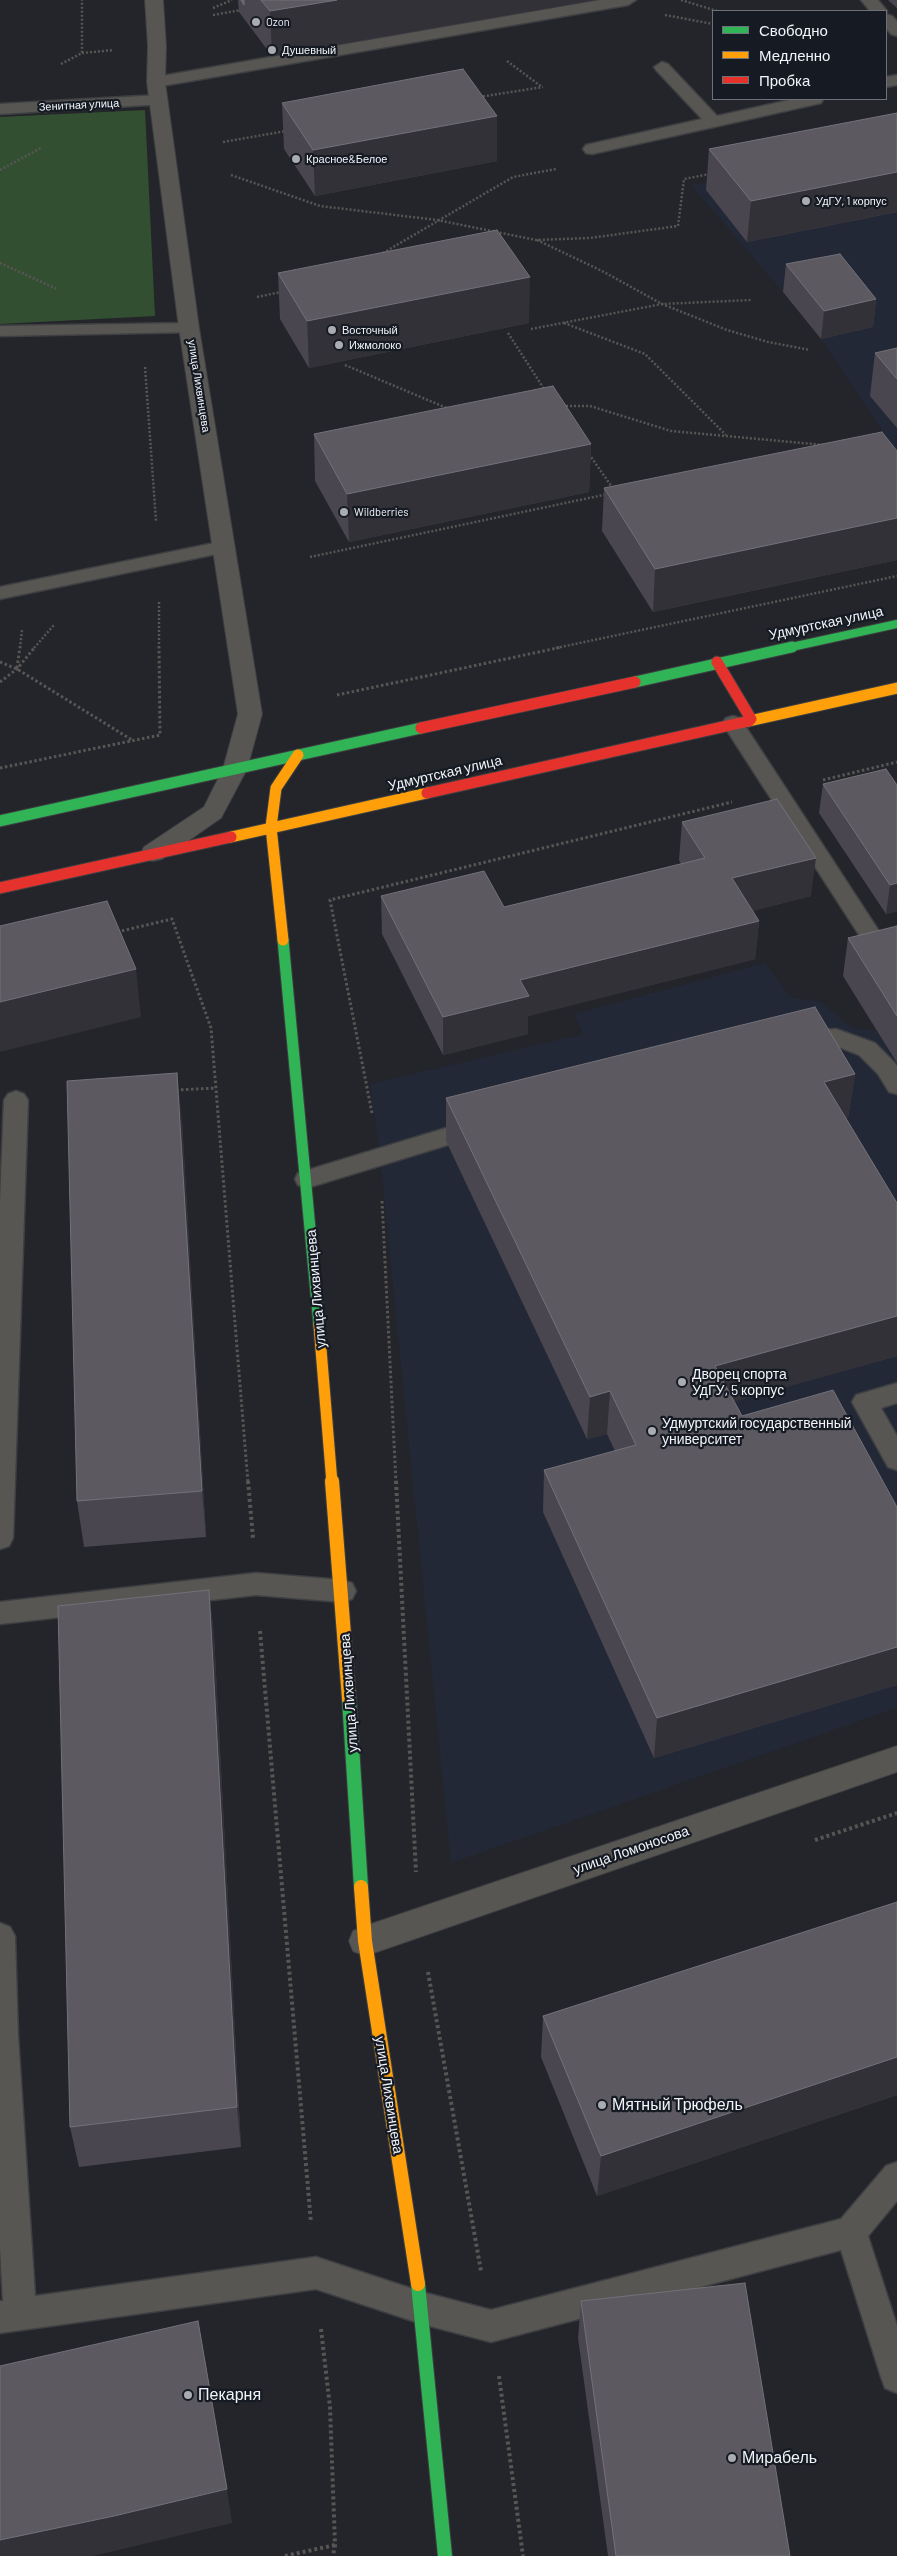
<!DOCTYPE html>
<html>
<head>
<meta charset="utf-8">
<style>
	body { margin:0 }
	#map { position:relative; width:897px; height:2556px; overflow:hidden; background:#23252a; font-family:Barlow,sans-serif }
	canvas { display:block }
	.legend { position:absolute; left:712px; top:10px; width:175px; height:90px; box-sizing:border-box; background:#161a23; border:1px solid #6e7179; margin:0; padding:6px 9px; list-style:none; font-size:15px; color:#f1f4fa }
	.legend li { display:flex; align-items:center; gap:10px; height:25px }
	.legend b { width:25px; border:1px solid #6e7179 }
</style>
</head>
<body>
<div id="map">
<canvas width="897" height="2556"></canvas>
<ul class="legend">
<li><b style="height:6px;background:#30b455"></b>Свободно</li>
<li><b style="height:6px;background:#ff9f0a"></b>Медленно</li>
<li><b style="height:6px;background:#e5322d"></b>Пробка</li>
</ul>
</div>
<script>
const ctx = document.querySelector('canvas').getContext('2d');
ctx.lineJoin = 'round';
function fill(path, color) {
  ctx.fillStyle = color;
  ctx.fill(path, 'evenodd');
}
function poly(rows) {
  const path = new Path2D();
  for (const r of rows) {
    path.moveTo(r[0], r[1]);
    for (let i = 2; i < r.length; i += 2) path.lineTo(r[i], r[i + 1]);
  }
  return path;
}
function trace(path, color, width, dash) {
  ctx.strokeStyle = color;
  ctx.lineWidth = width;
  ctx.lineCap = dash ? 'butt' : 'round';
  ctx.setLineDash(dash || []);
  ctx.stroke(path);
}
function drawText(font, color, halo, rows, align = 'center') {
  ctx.font = font + ' Barlow,sans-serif';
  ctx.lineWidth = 4.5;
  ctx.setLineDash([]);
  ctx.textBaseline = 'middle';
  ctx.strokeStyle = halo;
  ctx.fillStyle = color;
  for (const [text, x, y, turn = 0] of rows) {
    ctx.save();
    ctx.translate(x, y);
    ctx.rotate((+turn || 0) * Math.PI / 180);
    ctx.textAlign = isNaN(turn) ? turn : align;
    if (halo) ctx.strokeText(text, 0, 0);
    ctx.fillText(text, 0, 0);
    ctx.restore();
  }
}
fill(poly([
	[897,151,897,453,821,339,873,327,837,283,783,292,691,185],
	[765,963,790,997,821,1002,851,1027,877,1031,897,1064,897,1708,451,1863,380,1155,370,1084,583,1034,574,1014]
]), '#222835');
fill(poly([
	[145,110,155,316,0,324,0,117]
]), '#334f32');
const lane = poly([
	[600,0,636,0,628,5,156,87,148,82,156,77,600,0],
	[861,0,878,0,887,11,886,13,870,11,861,0],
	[886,14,892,16,897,21,897,36,891,34,886,28,886,14],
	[662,62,668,64,717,116,794,99,823,99,821,103,714,127,592,154,586,153,583,149,586,145,702,119,656,70,654,67,662,62],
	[897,75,897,85,886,87,886,77,897,75],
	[159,95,167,100,165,104,0,114,0,104,159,95],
	[189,323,195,324,198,328,195,332,0,336,0,326,189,323],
	[224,541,231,543,234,547,231,551,0,599,0,587,224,541],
	[733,716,740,718,890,948,893,953,890,958,882,961,874,958,722,723,726,718,733,716],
	[836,1029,875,1043,894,1062,897,1066,897,1094,889,1092,878,1074,859,1055,834,1045,799,1047,791,1045,787,1039,791,1033,799,1031,836,1029],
	[16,1091,24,1094,28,1100,13,1538,9,1546,0,1549,0,1203,4,1100,8,1094,16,1091],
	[479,1118,487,1121,491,1127,487,1133,307,1188,298,1185,295,1179,298,1173,479,1118],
	[897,1383,897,1403,881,1408,897,1436,897,1470,888,1467,852,1402,856,1395,897,1383],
	[256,1573,342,1580,352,1583,356,1591,352,1599,342,1602,256,1595,0,1624,0,1602,256,1573],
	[0,1923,10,1927,15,1936,18,2036,35,2296,316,2257,422,2292,491,2310,841,2219,886,2166,897,2162,897,2201,868,2236,897,2326,897,2393,885,2388,881,2377,841,2250,491,2342,422,2324,316,2289,0,2333,0,2301,3,2301,0,2247,0,1923]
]);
const street = poly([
	[145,0,163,0,166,46,165,82,199,328,262,714,247,769,221,818,162,859,153,861,144,859,141,853,144,847,204,807,223,769,238,714,179,328,147,82,148,46,145,0],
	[897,1746,897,1772,365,1956,353,1951,349,1941,353,1931,365,1926,897,1746]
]);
const fastFar2 = poly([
	[787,648,897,624]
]);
const fastFar1 = poly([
	[635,682,792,647],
	[0,821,421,728],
	[283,940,319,1325]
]);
const fast = poly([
	[349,1699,361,1887],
	[418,2284,445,2556]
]);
const slowFar1 = poly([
	[749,721,897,688],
	[231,837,427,793],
	[283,940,271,827,276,788,298,755],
	[319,1325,332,1483]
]);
const slow = poly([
	[332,1481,349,1699],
	[361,1887,365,1941,418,2284]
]);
const jam = poly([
	[717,662,751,719],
	[421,728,635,682],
	[427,793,749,721],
	[0,888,231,837]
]);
trace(lane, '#3d3f42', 3);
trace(street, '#3d3f42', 2);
trace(fastFar2, '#3d3f42', 10);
trace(fastFar1, '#3d3f42', 13);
trace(fast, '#3d3f42', 16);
trace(slowFar1, '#3d3f42', 13);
trace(slow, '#3d3f42', 16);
trace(jam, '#3d3f42', 13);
trace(poly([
	[681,0,717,11],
	[213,8,232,0],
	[213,15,241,10],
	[665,15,713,24],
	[82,53,114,50],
	[507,61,542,87],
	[61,64,82,53,82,0],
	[479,97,543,87],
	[223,142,286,131],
	[0,170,41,148],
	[231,175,320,206,437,220,536,240,590,238,678,226,684,179,710,174],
	[537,240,604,272,662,304,727,330,768,342,810,350],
	[383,253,513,177,556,169],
	[0,263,57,289],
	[257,297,281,292],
	[564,323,645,354,726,435],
	[531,329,662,304,752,300],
	[508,333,546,392],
	[345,365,449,409],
	[145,367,156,521],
	[562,406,590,406,671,431,824,445],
	[589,454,614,490],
	[310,557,608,494],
	[159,602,159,648],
	[20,648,22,630],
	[34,648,54,625],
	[556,648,897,576]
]), '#585655', 2.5, [2, 2]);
trace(poly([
	[0,662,17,669,132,740],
	[17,668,20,647],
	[0,682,17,669,35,647],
	[337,695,562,647],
	[0,768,160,735,159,647],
	[823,780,897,762],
	[117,932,172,919,211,1028,248,1483],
	[176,1090,216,1088],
	[372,1113,330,900,732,802],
	[382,1201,396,1483]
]), '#585655', 3, [2.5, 2.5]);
trace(poly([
	[248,1481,253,1538],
	[396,1481,416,1872],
	[260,1631,311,2223],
	[815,1840,897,1813],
	[428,1972,481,2271],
	[321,2329,330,2407,335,2545,333,2556],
	[499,2376,523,2556],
	[285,2556,335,2545]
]), '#585655', 4, [3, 3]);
fill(lane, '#585652');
fill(street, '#585652');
trace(fastFar2, '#30b455', 8);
trace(fastFar1, '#30b455', 11);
trace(fast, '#30b455', 14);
trace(slowFar1, '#ff9f0a', 11);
trace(slow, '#ff9f0a', 14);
trace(jam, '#e5322d', 11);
fill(poly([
	[238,0,596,0,272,56,239,12],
	[888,0,897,0,897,8],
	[282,103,497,161,315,196,284,149],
	[897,113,897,212,747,242,706,190,709,149],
	[786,264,876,299,873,327,821,339,783,292],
	[278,273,529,323,309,368,280,319],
	[897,348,897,428,870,396,875,353],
	[314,434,591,444,589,492,349,542,315,481],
	[897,451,897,560,653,612,602,531,604,488],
	[823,784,897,785,897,911,886,914,819,813],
	[682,822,811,896,752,911,759,921,755,959,528,1016,528,1034,443,1055,382,934,381,896,504,907,681,864,679,860],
	[897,926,897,1063,843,976,848,938],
	[855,1074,848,1117,846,1118,897,1203,897,1356,734,1401,742,1416,897,1507,897,1685,654,1758,543,1512,544,1470,615,1451,607,1434,587,1439,446,1141,446,1098],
	[182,1121,206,1537,84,1547,77,1501],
	[209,1590,214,1636,241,2147,79,2167,70,2127],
	[897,1902,897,2095,597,2196,541,2057,543,2016],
	[581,2301,790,2556,608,2556,578,2338]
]), '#4a464f');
fill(poly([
	[337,0,596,0,272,56,270,11],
	[497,116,497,161,315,196,313,150],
	[897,172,897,212,747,242,751,201],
	[530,277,529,323,309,368,307,321],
	[876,299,873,327,821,339,824,311],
	[591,444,589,492,349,542,347,494],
	[897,518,897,560,653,612,655,569],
	[816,858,811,896,729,917,732,878],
	[897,883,897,911,886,914,890,885],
	[759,921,755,959,528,1016,528,1034,443,1055,443,1017,520,980],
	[136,969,141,1017,0,1052,0,1002],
	[177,1073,182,1121,206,1537,202,1491],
	[855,1074,848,1117,818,1125,824,1082],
	[897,1316,897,1356,711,1408,715,1366],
	[610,1391,607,1434,587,1439,590,1397],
	[209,1590,214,1636,241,2147,237,2107],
	[897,1647,897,1685,654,1758,657,1718],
	[897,2057,897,2095,597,2196,601,2156],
	[227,2489,232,2523,93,2556,0,2556,0,2540]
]), '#333138');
const building = poly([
	[241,0,244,0,244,5,241,0],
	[261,0,337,0,270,11,261,0],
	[463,69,497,116,313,150,282,103,463,69],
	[897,113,897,172,751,201,709,149,897,113],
	[497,230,530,277,307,321,278,273,497,230],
	[840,254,876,299,824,311,786,264,840,254],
	[897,348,897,379,875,353,897,348],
	[553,386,591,444,347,494,314,434,553,386],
	[882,432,897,451,897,518,655,569,604,488,882,432],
	[886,769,897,785,897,883,890,885,823,784,886,769],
	[777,799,816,858,732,878,759,921,520,980,529,996,443,1017,381,896,484,871,504,907,705,858,682,822,777,799],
	[107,901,136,969,0,1002,0,926,107,901],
	[897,926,897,1016,848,938,897,926],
	[815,1007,855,1074,824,1082,897,1203,897,1316,715,1366,742,1416,833,1390,897,1507,897,1647,657,1718,544,1470,636,1445,610,1391,590,1397,446,1098,815,1007],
	[177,1073,202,1491,77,1501,67,1081,177,1073],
	[209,1590,237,2107,70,2127,58,1606,209,1590],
	[897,1902,897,2057,601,2156,543,2016,897,1902],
	[745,2283,790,2556,616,2556,581,2301,745,2283],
	[198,2321,227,2489,114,2516,0,2540,0,2366,198,2321]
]);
fill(building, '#5c5961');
trace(building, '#737179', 1);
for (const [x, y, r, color] of [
	[256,22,5,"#a9acb1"],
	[272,50,5,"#a9acb1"],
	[296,159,5,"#a9acb1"],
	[806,201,5,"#a9acb1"],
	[332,330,5,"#a9acb1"],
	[339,345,5,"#a9acb1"],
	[344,512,5,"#a9acb1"],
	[682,1382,5,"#a9acb1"],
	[652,1431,5,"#a9acb1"],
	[602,2105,5,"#a9acb1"],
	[188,2395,5,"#a9acb1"],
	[732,2458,5,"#a9acb1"]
]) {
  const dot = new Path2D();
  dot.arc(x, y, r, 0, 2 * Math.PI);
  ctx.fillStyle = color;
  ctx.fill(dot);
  trace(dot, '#161a23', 2);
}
drawText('11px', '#f1f4fa', '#161a23', [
	["Ozon",266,22],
	["Душевный",282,50],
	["Красное&Белое",306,159],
	["УдГУ, 1 корпус",816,201],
	["Восточный",342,330],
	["Ижмолоко",349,345],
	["Wildberries",354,512]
], 'left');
drawText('11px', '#f1f4fa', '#161a23', [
	["Зенитная улица",79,105,-3],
	["улица Лихвинцева",199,386,81]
]);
drawText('14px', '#f1f4fa', '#161a23', [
	["Удмуртская улица",826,623,-12],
	["Удмуртская улица",445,773,-13],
	["улица Лихвинцева",316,1289,-95],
	["улица Лихвинцева",349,1693,-94],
	["улица Ломоносова",631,1850,-19],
	["улица Лихвинцева",389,2095,81]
]);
drawText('14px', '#f1f4fa', '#161a23', [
	["Дворец спорта",692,1374],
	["УдГУ, 5 корпус",692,1390],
	["Удмуртский государственный",662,1423],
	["университет",662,1439]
], 'left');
drawText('16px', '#f1f4fa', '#161a23', [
	["Мятный Трюфель",612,2105],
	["Пекарня",198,2395],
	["Мирабель",742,2458]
], 'left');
</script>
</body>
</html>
